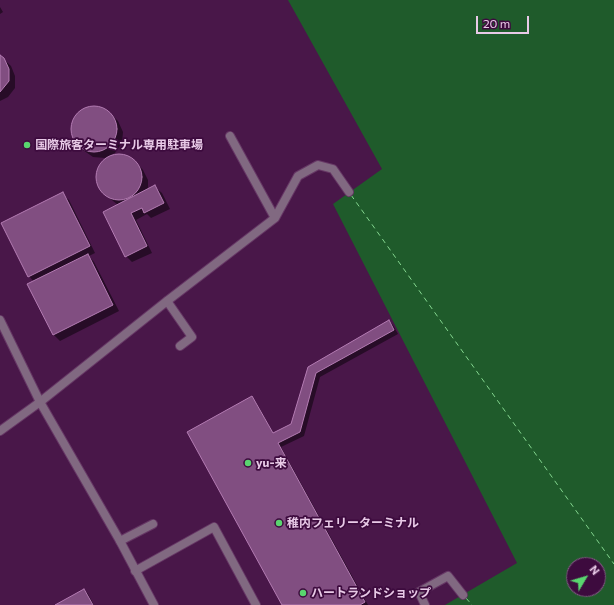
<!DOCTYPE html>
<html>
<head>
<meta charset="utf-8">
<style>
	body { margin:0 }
	#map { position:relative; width:614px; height:605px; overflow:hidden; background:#491749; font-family:Commissioner,sans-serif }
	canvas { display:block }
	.north { position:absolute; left:566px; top:557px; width:40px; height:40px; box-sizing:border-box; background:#3d0b3e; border:1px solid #815782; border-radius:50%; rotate:52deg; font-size:11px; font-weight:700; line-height:16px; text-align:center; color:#e8cae7 }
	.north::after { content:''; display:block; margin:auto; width:14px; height:18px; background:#59d56f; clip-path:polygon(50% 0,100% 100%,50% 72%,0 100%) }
	.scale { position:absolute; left:476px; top:16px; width:53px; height:18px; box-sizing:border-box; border:2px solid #e8cae7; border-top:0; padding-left:5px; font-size:12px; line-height:14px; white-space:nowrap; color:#e8cae7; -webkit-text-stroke:3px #3d0b3e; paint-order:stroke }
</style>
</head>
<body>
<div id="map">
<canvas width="614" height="605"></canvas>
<div class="north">N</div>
<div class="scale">20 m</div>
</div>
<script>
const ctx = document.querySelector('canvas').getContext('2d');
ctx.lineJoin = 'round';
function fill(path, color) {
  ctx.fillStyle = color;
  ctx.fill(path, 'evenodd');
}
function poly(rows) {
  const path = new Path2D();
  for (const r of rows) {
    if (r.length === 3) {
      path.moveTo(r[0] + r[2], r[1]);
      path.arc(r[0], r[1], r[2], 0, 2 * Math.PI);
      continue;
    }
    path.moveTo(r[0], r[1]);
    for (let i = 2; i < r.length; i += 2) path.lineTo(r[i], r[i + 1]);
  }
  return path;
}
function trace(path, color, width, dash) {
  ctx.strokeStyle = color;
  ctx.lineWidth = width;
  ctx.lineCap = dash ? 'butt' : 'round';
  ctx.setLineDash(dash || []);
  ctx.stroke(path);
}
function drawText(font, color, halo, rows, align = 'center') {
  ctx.font = font + ' Commissioner,"Noto Sans JP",sans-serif';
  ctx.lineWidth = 3.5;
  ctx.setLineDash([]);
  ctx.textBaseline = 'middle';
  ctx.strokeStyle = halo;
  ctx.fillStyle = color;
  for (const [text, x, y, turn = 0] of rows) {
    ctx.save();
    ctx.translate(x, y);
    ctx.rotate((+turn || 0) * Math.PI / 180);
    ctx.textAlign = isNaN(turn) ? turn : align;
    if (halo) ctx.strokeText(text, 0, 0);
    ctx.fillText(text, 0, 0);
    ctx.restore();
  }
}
fill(poly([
	[288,0,614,0,614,605,445,605,517,563,333,204,382,169],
	[574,565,598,565,598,589,574,589]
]), '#1f5b2b');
fill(poly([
	[0,7,3,12,0,14],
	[0,56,11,66,15,76,15,88,8,97,0,101],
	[90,107,101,108,111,114,118,121,123,132,122,143,115,153,105,158,93,157,83,150,77,143,72,133,73,121,79,112],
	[115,155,127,156,137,163,143,170,148,180,148,191,155,187,162,193,170,209,151,218,147,214,136,220,152,253,132,262,126,256,118,205,102,192,97,181,99,170,105,160],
	[62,194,69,200,95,253,89,256,94,262,119,311,60,341,53,334,34,282,29,276],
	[389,321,393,325,398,334,320,377,304,436,281,447,368,605,283,605,252,398,256,402,274,434,292,424,309,368],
	[84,590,88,594,94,605,57,605]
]), '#0007');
trace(poly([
	[351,195,614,564],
	[466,598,472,605]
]), '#83d58e', 1, [5, 4]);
const building = poly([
	[0,55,4,58,9,69,9,81,0,92,0,55],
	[94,129,23],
	[119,177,23],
	[155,185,164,203,144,213,142,208,131,213,147,246,125,257,103,212,155,185],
	[63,192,90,246,28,277,1,223,63,192],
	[88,254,113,305,53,335,27,284,88,254],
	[389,320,394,330,316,373,300,432,278,443,365,602,360,605,282,605,187,432,252,396,273,433,291,424,308,367,389,320],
	[84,589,93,605,55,605,75,594,84,589]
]);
fill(building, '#814e81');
trace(building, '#b47cb3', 1);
const service = poly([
	[167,301,192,337,180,346],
	[120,541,153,524],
	[135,571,214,527,256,605]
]);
const minor = poly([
	[230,136,275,218],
	[0,431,40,402,167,301,275,218,298,176,318,165,333,169,349,192],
	[425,605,419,592,448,576,463,595]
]);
const tertiary = poly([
	[0,320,40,402,120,541,154,605]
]);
trace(service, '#663765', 10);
trace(minor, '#663765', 10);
trace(tertiary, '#663765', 10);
trace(service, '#816981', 8);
trace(minor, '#816981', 8);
trace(tertiary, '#816981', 8);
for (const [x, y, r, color] of [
	[27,145,4,"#59d56f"],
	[248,463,4,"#59d56f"],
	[279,523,4,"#59d56f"],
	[303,593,4,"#59d56f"]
]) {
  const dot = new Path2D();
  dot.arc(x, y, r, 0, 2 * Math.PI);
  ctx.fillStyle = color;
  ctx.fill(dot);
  trace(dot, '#3d0b3e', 1.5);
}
drawText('bold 12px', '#e8cae7', '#3d0b3e', [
	["国際旅客ターミナル専用駐車場",35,145],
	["yu-来",256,463],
	["稚内フェリーターミナル",287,523],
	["ハートランドショップ",311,593]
], 'left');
</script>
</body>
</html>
